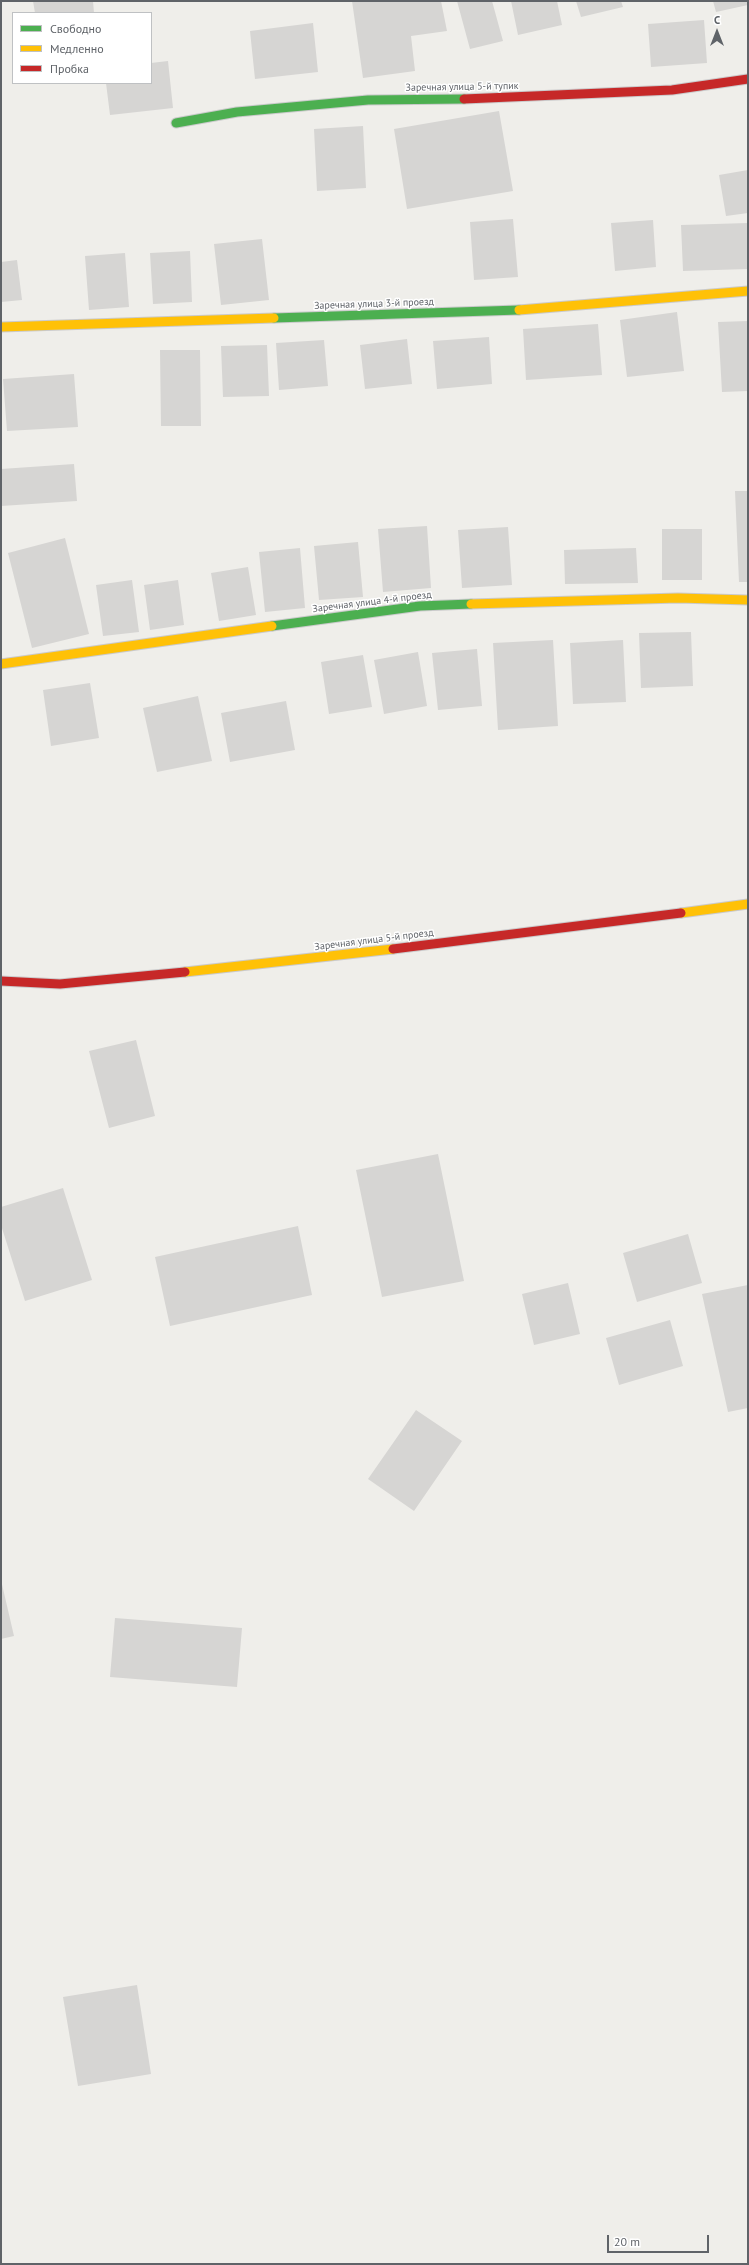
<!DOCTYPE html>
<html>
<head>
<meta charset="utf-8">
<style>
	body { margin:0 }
	#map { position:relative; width:749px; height:2265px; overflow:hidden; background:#efeeea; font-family:"PT Sans",sans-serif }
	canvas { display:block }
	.frame { position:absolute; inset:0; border:2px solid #5f6368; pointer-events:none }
	.legend { position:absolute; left:12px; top:12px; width:140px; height:72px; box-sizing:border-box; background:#fff; border:1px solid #bfc1c3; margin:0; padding:5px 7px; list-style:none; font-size:12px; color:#5f6368 }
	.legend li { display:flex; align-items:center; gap:8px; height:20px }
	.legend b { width:20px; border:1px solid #bfc1c3 }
	.north { position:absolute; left:697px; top:12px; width:40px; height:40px; -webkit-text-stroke:3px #fff; paint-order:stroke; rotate:0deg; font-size:11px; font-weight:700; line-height:16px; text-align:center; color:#5f6368 }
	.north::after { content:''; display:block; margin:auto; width:14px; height:18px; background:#5f6368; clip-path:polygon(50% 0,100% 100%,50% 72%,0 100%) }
	.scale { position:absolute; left:607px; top:2235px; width:102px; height:18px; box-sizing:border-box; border:2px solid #5f6368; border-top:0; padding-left:5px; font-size:12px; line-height:14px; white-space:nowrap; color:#5f6368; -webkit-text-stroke:3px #fff; paint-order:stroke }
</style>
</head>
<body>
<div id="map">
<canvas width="749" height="2265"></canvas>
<div class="frame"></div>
<ul class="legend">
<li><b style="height:5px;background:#4caf50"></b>Свободно</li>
<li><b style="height:5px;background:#ffc107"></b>Медленно</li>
<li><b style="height:5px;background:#c62828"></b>Пробка</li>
</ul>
<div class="north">С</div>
<div class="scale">20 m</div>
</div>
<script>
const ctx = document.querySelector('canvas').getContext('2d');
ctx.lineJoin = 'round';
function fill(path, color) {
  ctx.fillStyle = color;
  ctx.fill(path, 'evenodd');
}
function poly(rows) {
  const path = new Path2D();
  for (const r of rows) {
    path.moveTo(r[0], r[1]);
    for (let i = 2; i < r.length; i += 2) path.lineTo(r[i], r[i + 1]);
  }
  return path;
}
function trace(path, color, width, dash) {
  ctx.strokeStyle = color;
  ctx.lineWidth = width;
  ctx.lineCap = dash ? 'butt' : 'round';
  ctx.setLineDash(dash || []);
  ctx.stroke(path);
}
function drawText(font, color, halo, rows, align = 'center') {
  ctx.font = font + ' "PT Sans",sans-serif';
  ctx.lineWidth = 3;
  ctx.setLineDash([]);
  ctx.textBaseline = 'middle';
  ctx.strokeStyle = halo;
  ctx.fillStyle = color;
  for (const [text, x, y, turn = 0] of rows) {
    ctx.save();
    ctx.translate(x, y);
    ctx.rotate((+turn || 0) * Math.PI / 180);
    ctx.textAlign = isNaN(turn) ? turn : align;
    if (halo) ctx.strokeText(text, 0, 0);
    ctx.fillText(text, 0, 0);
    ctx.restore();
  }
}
fill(poly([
	[33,1,93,1,94,13,35,13],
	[352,1,441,1,447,31,411,36,415,71,363,78],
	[457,1,492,1,503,41,470,49],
	[511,1,557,1,562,25,518,35],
	[576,1,621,1,623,7,581,17],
	[713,1,748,1,748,5,716,12],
	[704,20,707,63,651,67,648,24],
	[313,23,318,72,255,79,250,31],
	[168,61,173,108,110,115,106,83,151,83,151,63],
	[499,111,513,191,407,209,394,129],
	[363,126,366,188,317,191,314,129],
	[748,170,748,213,726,216,719,175],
	[513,219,518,277,474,280,470,222],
	[653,220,656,267,615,271,611,223],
	[748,223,748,269,683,271,681,225],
	[262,239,269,300,221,305,214,244],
	[190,251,192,302,153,304,150,253],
	[125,253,129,307,89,310,85,256],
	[17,260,22,300,1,302,1,262],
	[677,312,684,371,627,377,620,320],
	[748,321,748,391,722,392,718,322],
	[598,324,602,375,526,380,523,329],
	[489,337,492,384,437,389,433,341],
	[407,339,412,384,365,389,360,345],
	[324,340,328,386,279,390,276,343],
	[267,345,269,396,223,397,221,346],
	[160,350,200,350,201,426,161,426],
	[74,374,78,427,7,431,3,379],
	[74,464,77,501,1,506,1,469],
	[735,491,748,491,748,582,739,582],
	[427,526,431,588,383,592,378,529],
	[508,527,512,585,462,588,458,530],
	[662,529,702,529,702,580,662,580],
	[65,538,89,634,32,648,8,553],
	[358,542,363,597,319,600,314,546],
	[300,548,305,608,265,612,259,552],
	[636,548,638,583,565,584,564,550],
	[248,567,256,615,219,621,211,573],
	[132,580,139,632,103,636,96,585],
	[178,580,184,625,150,630,144,585],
	[691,632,693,686,641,688,639,633],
	[553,640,558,726,498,730,493,643],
	[623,640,626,702,573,704,570,643],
	[477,649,482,706,438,710,432,653],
	[418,652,427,706,384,714,374,660],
	[363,655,372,707,329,714,321,662],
	[90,683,99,738,51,746,43,690],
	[198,696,212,761,157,772,143,708],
	[286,701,295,750,230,762,221,713],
	[136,1040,155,1116,109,1128,89,1051],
	[438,1154,464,1281,382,1297,356,1170],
	[63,1188,92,1280,25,1301,1,1225,1,1207],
	[298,1226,312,1295,170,1326,155,1257],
	[688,1234,702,1283,637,1302,623,1253],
	[568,1283,580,1334,534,1345,522,1294],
	[748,1285,748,1408,728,1412,702,1294],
	[670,1320,683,1366,619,1385,606,1338],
	[416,1410,462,1441,414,1511,368,1479],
	[1,1580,14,1636,1,1639],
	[115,1618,242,1628,237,1687,110,1677],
	[137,1985,151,2074,78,2086,63,1997]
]), '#d6d5d3');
const fast = poly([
	[176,123,237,112,368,100,464,99],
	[274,318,519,310],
	[272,626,420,606,471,604]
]);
const slow = poly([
	[519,310,748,291],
	[1,327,274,318],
	[471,604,678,598,748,600],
	[1,664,272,626],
	[681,913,748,904],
	[185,972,393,949]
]);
const jam = poly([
	[464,99,672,90,748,79],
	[393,949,681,913],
	[1,981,60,984,185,972]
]);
trace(fast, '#cacacb', 11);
trace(slow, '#cacacb', 11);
trace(jam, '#cacacb', 11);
trace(fast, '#4caf50', 9);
trace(slow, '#ffc107', 9);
trace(jam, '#c62828', 9);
drawText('10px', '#5f6368', '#fff', [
	["Заречная улица 5-й тупик",462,87,-1],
	["Заречная улица 3-й проезд",374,304,-2],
	["Заречная улица 4-й проезд",372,602,-7],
	["Заречная улица 5-й проезд",374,940,-7]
]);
</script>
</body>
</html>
